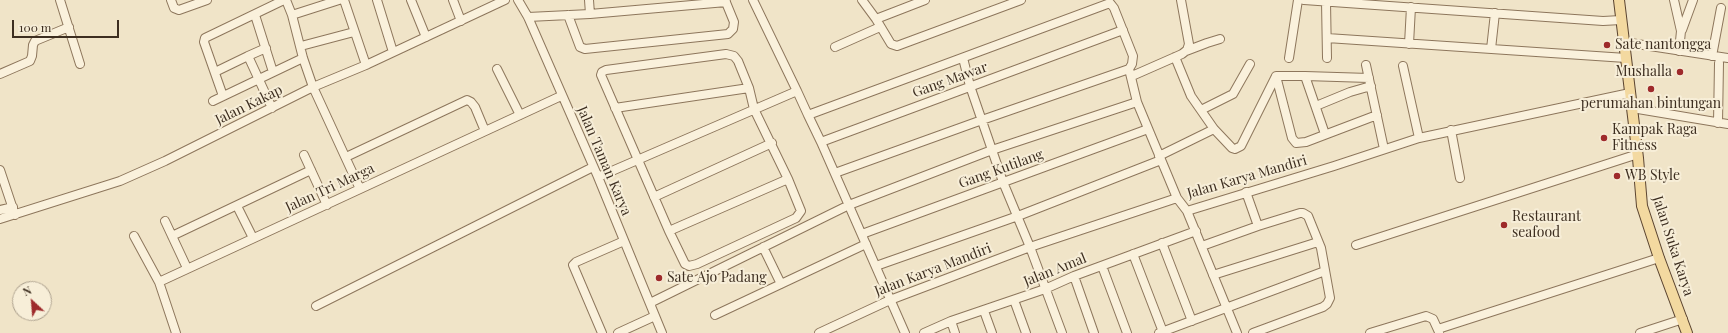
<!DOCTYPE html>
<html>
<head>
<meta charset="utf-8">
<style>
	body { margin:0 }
	#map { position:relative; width:1728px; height:333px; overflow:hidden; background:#f0e4c8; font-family:"Playfair Display",serif }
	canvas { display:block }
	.north { position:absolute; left:12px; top:281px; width:40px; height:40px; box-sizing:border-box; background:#f7eed8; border:1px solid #ada18e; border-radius:50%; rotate:334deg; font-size:11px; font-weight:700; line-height:16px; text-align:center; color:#3d2e20 }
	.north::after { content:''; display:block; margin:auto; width:14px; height:18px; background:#9e2a2b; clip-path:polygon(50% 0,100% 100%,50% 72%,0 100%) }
	.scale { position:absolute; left:12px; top:20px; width:107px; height:18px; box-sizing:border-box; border:2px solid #3d2e20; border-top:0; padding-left:5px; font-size:12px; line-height:14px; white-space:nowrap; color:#3d2e20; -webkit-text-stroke:3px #f7eed8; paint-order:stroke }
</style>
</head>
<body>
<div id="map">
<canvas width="1728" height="333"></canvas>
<div class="north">N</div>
<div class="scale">100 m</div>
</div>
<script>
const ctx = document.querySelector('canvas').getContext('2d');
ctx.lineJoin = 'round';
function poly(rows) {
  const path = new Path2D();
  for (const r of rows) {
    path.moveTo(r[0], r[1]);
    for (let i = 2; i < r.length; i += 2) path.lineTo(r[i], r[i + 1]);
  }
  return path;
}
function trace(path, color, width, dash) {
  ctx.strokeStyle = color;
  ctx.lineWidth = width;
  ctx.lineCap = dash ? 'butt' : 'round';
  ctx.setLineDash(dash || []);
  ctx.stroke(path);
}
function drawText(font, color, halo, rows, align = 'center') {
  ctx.font = font + ' "Playfair Display",serif';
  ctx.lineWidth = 4;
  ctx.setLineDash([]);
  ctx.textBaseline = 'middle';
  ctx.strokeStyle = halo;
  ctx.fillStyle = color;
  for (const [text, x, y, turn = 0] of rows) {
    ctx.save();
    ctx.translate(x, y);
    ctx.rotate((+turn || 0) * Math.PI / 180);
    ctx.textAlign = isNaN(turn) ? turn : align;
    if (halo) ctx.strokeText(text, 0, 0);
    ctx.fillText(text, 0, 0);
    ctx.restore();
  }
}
const minor = poly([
	[60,0,80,64],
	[171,0,174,8,179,10,207,0],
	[286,0,292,15,303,58,313,87,360,189],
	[344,0,366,65],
	[377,0,393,52],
	[411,0,426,37],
	[453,0,461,21],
	[518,0,528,17,598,177,662,333],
	[589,0,590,14],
	[753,0,797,91],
	[862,0,876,19,925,0],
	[1304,0,1603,21,1621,20],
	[1674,0,1681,31,1679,51],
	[1326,2,1327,58],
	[255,15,273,72],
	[292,15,339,0],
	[568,15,580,47,585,49,728,34,733,29,734,22,725,0],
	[528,17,590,14,726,2],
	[876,19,891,44,897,46,1021,0],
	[1123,30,821,142,808,115,1110,3,1114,8,1133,56,1132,64,1129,69,1137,102,1177,198],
	[1682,30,1693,0],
	[1327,38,1626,58],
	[1624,42,1728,58],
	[1409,44,1411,7],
	[301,46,354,32],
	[835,47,880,27],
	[1491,49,1495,13],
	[1186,51,1207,43,1220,39],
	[726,54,734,56,738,61,749,88,754,109,788,179,801,211,796,218,697,264,689,266,685,264,669,231,601,75,602,72,606,70,726,54],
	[248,56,266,48],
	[1712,56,1721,8],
	[1175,57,1191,96,1214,129,1232,148,1235,149,1241,146,1276,76,1305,76,1369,78],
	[963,58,970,86,1003,182,1030,247,1062,333],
	[1289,58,1298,0],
	[1366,65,1384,149],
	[1403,66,1419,138],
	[497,69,520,115],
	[215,72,248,56,272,108],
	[0,74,30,61,32,56,33,45,35,41,69,27],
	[1132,76,1182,54,1187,50,1189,44,1181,0],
	[1276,76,1292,138,1296,143,1306,142,1377,115],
	[1305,76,1325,134],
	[223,96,204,42,205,38,284,0],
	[213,101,303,58],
	[1316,106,1350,92,1371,86],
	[615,108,749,88],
	[1632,108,1728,124],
	[1201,110,1233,94,1250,64],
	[1718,123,1719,63],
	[1451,130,1460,178],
	[821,142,905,333],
	[304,155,327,205],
	[1159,156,1214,129],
	[346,157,467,100,471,102,475,107,485,131],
	[0,170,15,215],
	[835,173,982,120,1129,69],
	[598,177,797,91,808,115],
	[654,197,772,143],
	[237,206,253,238],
	[0,210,13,207],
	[1187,211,1237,333],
	[0,219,120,181,165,161,313,87,366,65,505,0],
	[165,221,187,268],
	[669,231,788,179],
	[862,234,1148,129],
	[134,236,159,282,176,333],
	[172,236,311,170],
	[1162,243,1192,321],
	[1356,245,1638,154],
	[1202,246,1258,226,1246,192],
	[763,247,781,284],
	[1133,254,1163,332],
	[876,266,1018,216,1161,160],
	[1102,266,1127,333],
	[1213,275,1318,242],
	[1074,276,1094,333],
	[159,282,561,96],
	[1014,300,1026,333],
	[650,303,849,205,992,150,1137,102],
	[316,306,593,167],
	[984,311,992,333],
	[715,315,866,244],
	[951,321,955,333],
	[1438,329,1659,258],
	[602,333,573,265,576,262,624,241],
	[618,333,655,316],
	[819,333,890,300,1030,247,1177,198,1187,211,1334,166,1419,138,1630,93],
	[924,333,951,321,1045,289,1074,276,1196,231],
	[1159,333,1325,271],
	[1253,333,1323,307,1327,304,1330,298,1321,248,1308,216,1303,213,1300,213,1258,226],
	[1370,333,1426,316,1433,319,1439,332],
	[1640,333,1683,319]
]);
const major = poly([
	[1619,0,1638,158,1642,206,1659,258,1687,333]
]);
trace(minor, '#8d765c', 10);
trace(major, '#5b4430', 12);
trace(minor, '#faf1dc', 8);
trace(major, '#f3d9a0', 10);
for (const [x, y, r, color] of [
	[1607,45,4,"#9e2a2b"],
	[1680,72,4,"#9e2a2b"],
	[1651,89,4,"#9e2a2b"],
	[1604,138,4,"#9e2a2b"],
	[1617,176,4,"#9e2a2b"],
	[1504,225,4,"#9e2a2b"],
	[659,278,4,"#9e2a2b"]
]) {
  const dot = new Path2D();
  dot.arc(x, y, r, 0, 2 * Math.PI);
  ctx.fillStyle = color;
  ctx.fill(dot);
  trace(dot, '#f7eed8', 1.5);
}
drawText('14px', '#3d2e20', '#f7eed8', [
	["Sate nantongga",1615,45],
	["Mushalla",1672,72,"right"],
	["perumahan bintungan",1651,104,"center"],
	["Kampak Raga",1612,130],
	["Fitness",1612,146],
	["WB Style",1625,176],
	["Restaurant",1512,217],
	["seafood",1512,233],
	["Sate Ajo Padang",667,278]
], 'left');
drawText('14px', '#3d2e20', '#f7eed8', [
	["Gang Mawar",950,80,-20],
	["Jalan Kakap",249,105,-26],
	["Jalan Taman Karya",604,161,67],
	["Gang Kutilang",1001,169,-20],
	["Jalan Karya Mandiri",1247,177,-16],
	["Jalan Tri Marga",330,188,-25],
	["Jalan Suka Karya",1673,246,72],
	["Jalan Karya Mandiri",933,270,-21],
	["Jalan Amal",1055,270,-22]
]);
</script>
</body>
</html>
